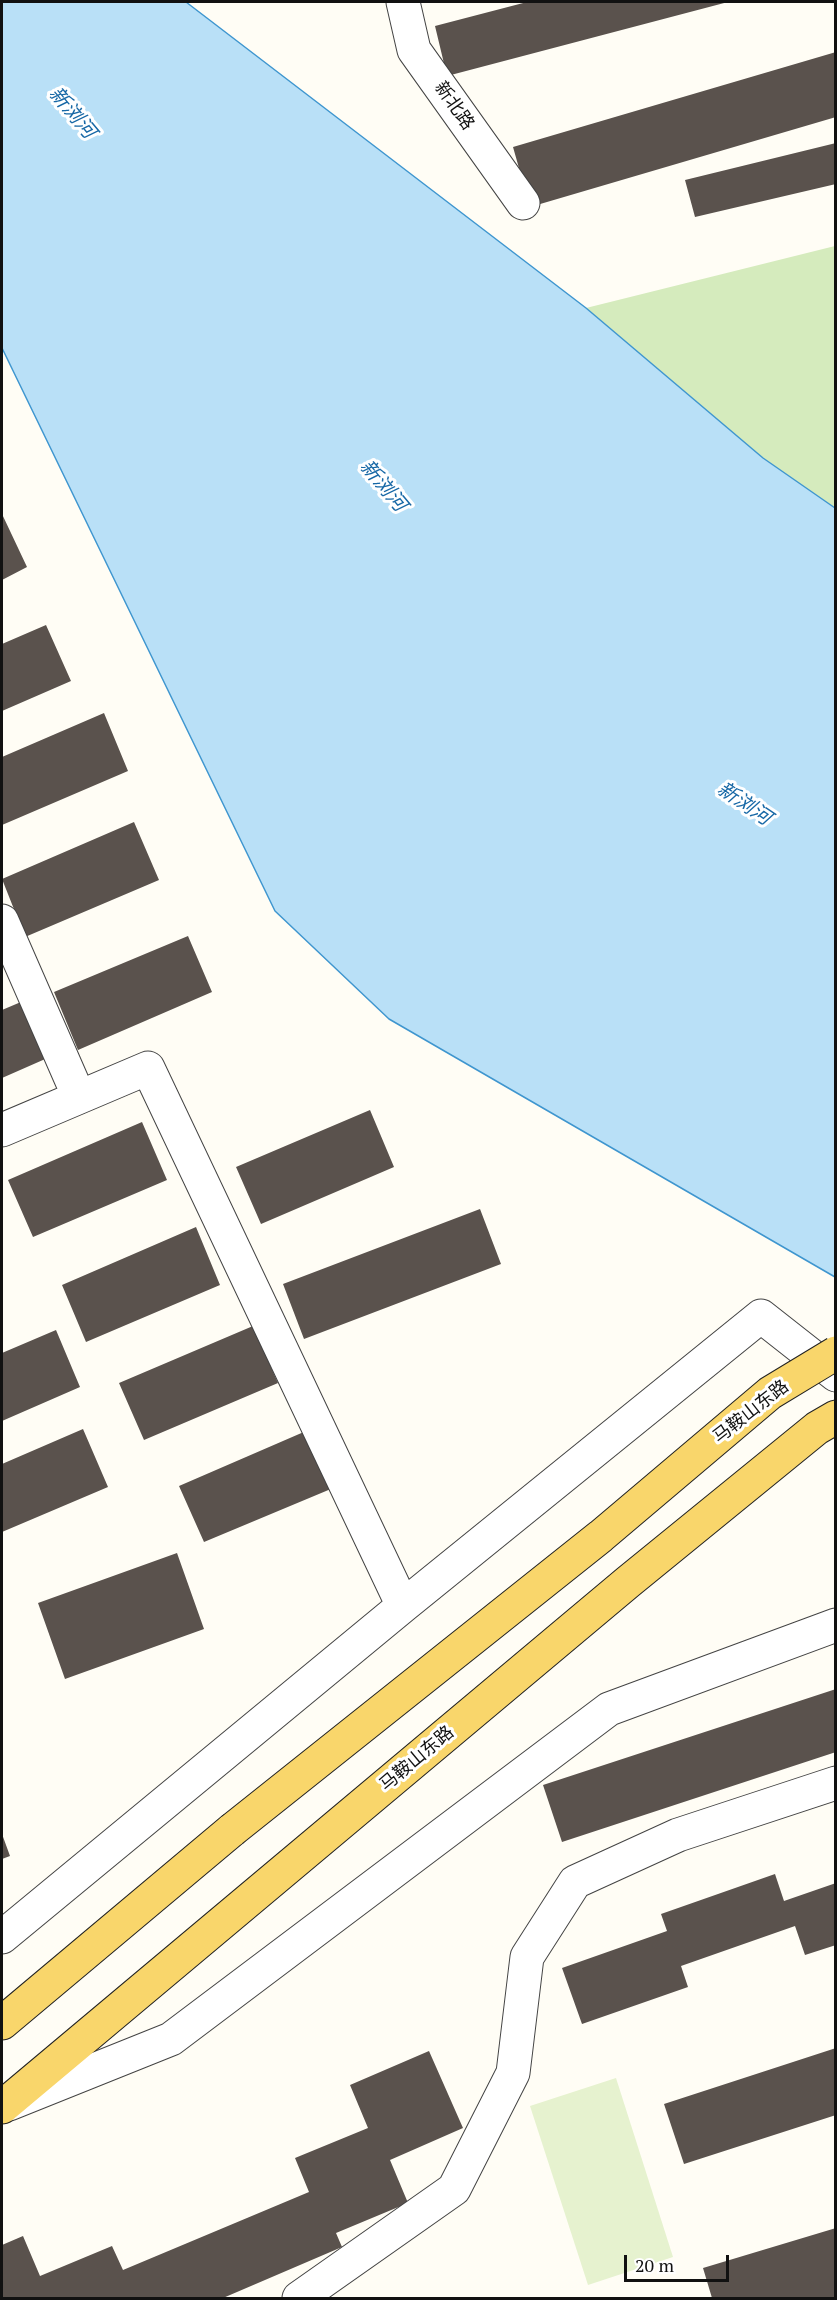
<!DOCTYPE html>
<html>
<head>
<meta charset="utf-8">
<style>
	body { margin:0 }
	#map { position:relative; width:837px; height:2300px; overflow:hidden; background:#fffdf5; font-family:"PT Serif",serif }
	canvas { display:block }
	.frame { position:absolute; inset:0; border:3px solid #111; pointer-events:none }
	.scale { position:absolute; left:624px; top:2255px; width:105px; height:27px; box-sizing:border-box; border:3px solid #111; border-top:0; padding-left:8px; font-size:18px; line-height:21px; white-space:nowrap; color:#111; -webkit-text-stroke:4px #fff; paint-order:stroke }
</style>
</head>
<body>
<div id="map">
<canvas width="837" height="2300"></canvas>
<div class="frame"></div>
<div class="scale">20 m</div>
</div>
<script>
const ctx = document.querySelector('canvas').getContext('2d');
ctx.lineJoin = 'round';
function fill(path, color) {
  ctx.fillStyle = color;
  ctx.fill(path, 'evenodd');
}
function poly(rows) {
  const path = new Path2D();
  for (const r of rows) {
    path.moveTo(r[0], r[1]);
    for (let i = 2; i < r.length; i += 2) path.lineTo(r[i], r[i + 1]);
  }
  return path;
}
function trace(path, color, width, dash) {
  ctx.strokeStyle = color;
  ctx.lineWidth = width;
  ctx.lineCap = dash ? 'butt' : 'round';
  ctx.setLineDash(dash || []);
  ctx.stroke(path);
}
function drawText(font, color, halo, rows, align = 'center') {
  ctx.font = font + ' "PT Serif","Noto Sans SC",serif';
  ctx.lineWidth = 6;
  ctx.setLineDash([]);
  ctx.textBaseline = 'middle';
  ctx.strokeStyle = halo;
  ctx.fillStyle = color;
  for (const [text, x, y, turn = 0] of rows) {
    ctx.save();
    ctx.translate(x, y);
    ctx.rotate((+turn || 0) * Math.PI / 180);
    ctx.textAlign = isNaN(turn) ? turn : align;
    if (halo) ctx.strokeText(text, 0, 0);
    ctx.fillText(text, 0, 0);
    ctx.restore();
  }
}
fill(poly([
	[835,246,835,508,763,458,586,308]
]), '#d5ebbd');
fill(poly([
	[616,2078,673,2257,588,2285,530,2106]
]), '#e6f2cf');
const water = poly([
	[2,2,186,2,586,308,763,458,835,508,835,1277,389,1019,275,911,2,348,2,2]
]);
fill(water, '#b9e0f7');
trace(water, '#3f96cf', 1.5);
fill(poly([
	[527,2,728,2,447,76,435,26],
	[836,52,836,117,530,207,513,147],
	[836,143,836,184,695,217,685,180],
	[2,514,27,567,2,580],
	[46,625,71,681,2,711,2,644],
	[104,713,128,771,2,825,2,757],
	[134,822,159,880,25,937,2,879],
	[188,936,212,992,78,1050,54,992],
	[28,999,52,1056,2,1078,2,1010],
	[370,1110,394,1167,261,1224,236,1167],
	[142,1122,167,1180,33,1237,8,1180],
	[480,1209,501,1264,304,1339,283,1284],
	[196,1227,220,1285,86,1342,62,1285],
	[253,1326,278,1383,144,1440,119,1383],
	[56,1330,80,1387,2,1421,2,1353],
	[313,1428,338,1486,204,1542,179,1486],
	[83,1429,108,1487,2,1532,2,1464],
	[177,1553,204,1629,65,1679,38,1603],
	[836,1689,836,1752,562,1842,543,1785],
	[2,1834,10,1856,2,1859],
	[775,1874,784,1901,836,1883,836,1945,805,1955,795,1926,681,1966,688,1987,582,2024,562,1968,667,1931,661,1914],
	[836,2048,836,2115,684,2164,664,2104],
	[429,2051,463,2128,390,2160,408,2203,336,2233,342,2247,223,2298,2,2298,2,2245,23,2236,40,2276,112,2246,123,2270,309,2192,295,2158,368,2128,350,2085],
	[836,2228,836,2298,712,2298,703,2268]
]), '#5a524d');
const minor = poly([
	[403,2,414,50,523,203],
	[2,921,79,1097],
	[2,1130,148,1068,403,1606],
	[2,1937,403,1606,761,1316,836,1375],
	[9,2104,171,2039,609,1709,836,1625],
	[299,2298,454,2189,513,2073,527,1957,575,1882,678,1835,836,1783]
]);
const major = poly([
	[2,2023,232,1830],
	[2,2107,628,1582,817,1428,836,1417]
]);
trace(minor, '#444', 35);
trace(major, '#222', 35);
trace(minor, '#fff', 33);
trace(major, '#f9d66b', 33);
const majorBridge = poly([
	[232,1830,601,1536,770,1393,836,1353]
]);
trace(majorBridge, '#222', 35, []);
trace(majorBridge, '#f9d66b', 33);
drawText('18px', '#111', '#fff', [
	["新北路",454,106,55],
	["马鞍山东路",751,1412,-38],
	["马鞍山东路",417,1759,-40]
]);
drawText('italic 20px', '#1768a6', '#fff', [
	["新浏河",72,113,50],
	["新浏河",383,486,50],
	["新浏河",744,804,34]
]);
</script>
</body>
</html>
